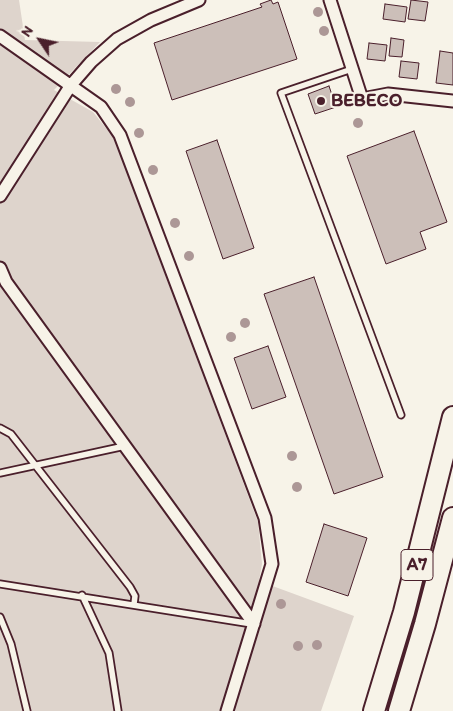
<!DOCTYPE html>
<html>
<head>
<meta charset="utf-8">
<style>
	body { margin:0 }
	#map { position:relative; width:453px; height:711px; overflow:hidden; background:#f7f3e8; font-family:Itim,sans-serif }
	canvas { display:block }
	.north { position:absolute; left:15px; top:15px; width:50px; height:50px; -webkit-text-stroke:4px #f7f3e8; paint-order:stroke; rotate:304deg; font-size:14px; font-weight:700; line-height:20px; text-align:center; color:#4a1f2b }
	.north::after { content:''; display:block; margin:auto; width:18px; height:22px; background:#4a1f2b; clip-path:polygon(50% 0,100% 100%,50% 72%,0 100%) }
</style>
</head>
<body>
<div id="map">
<canvas width="453" height="711"></canvas>
<div class="north">N</div>
</div>
<script>
const ctx = document.querySelector('canvas').getContext('2d');
ctx.lineJoin = 'round';
function fill(path, color) {
  ctx.fillStyle = color;
  ctx.fill(path, 'evenodd');
}
function poly(rows) {
  const path = new Path2D();
  for (const r of rows) {
    path.moveTo(r[0], r[1]);
    for (let i = 2; i < r.length; i += 2) path.lineTo(r[i], r[i + 1]);
  }
  return path;
}
function trace(path, color, width, dash) {
  ctx.strokeStyle = color;
  ctx.lineWidth = width;
  ctx.lineCap = dash ? 'butt' : 'round';
  ctx.setLineDash(dash || []);
  ctx.stroke(path);
}
function drawText(font, color, halo, rows, align = 'center') {
  ctx.font = font + ' Itim,sans-serif';
  ctx.lineWidth = 4;
  ctx.setLineDash([]);
  ctx.textBaseline = 'middle';
  ctx.strokeStyle = halo;
  ctx.fillStyle = color;
  for (const [text, x, y, turn = 0] of rows) {
    ctx.save();
    ctx.translate(x, y);
    ctx.rotate((+turn || 0) * Math.PI / 180);
    ctx.textAlign = isNaN(turn) ? turn : align;
    if (halo) ctx.strokeText(text, 0, 0);
    ctx.fillText(text, 0, 0);
    ctx.restore();
  }
}
fill(poly([
	[0,0,19,0,25,40,100,42,54,90,93,112,114,138,258,522,262,564,259,581,354,616,321,711,0,711]
]), '#ded4cc');
const building = poly([
	[271,0,273,4,278,2,297,59,172,100,154,43,262,7,260,4,271,0],
	[411,0,428,2,425,21,408,19,411,0],
	[385,4,407,7,405,22,383,19,385,4],
	[391,38,404,40,402,57,389,56,391,38],
	[369,43,387,45,385,61,367,59,369,43],
	[440,51,453,53,453,85,436,83,440,51],
	[401,61,419,63,417,79,399,77,401,61],
	[329,86,336,107,315,114,308,94,329,86],
	[414,131,447,222,420,232,426,249,386,264,347,156,414,131],
	[217,140,254,248,223,259,186,151,217,140],
	[314,277,383,477,334,494,264,294,314,277],
	[268,346,286,397,252,409,234,358,268,346],
	[324,524,367,538,348,596,306,582,324,524]
]);
fill(building, '#ccbfb9');
trace(building, '#4a1f2b', 1);
const lane = poly([
	[352,69,281,93,401,415],
	[0,428,11,434,130,587,135,596,134,604],
	[0,473,125,446],
	[0,584,252,624],
	[82,595,109,653,118,711],
	[0,617,11,644,27,711]
]);
const street = poly([
	[330,0,362,99,388,94,453,101],
	[0,36,101,107,120,135,265,518,272,564,227,711],
	[0,196,71,85,91,62,117,39,151,20,199,0],
	[0,268,6,282,254,624]
]);
const highway = poly([
	[374,711,404,612,453,417],
	[399,711,425,624,453,518]
]);
trace(lane, '#4a1f2b', 9);
trace(street, '#4a1f2b', 15);
trace(highway, '#4a1f2b', 24);
trace(lane, '#f7f3e8', 5.5);
trace(street, '#f7f3e8', 11);
trace(highway, '#f7f3e8', 20);
ctx.fillStyle = '#ac9796';
for (const [x, y] of [
	[318,12],
	[324,31],
	[116,89],
	[130,102],
	[358,123],
	[139,133],
	[153,170],
	[175,223],
	[189,256],
	[245,323],
	[231,337],
	[292,456],
	[297,487],
	[281,604],
	[317,645],
	[298,646]
]) {
  ctx.beginPath();
  ctx.arc(x, y, 5, 0, 2 * Math.PI);
  ctx.fill();
}
for (const [x, y, r, color] of [
	[321,101,5,"#4a1f2b"]
]) {
  const dot = new Path2D();
  dot.arc(x, y, r, 0, 2 * Math.PI);
  ctx.fillStyle = color;
  ctx.fill(dot);
  trace(dot, '#f7f3e8', 2);
}
for (const [x, y, w] of [
	[417,565,32]
]) {
  const box = new Path2D();
  box.roundRect(x - w / 2, y - 15.5, w, 31, 4);
  ctx.fillStyle = '#f7f3e8';
  ctx.fill(box);
  trace(box, '#4a1f2b', 1);
}
drawText('bold 18px', '#4a1f2b', null, [
	["A7",417,565]
]);
drawText('bold 19px', '#4a1f2b', '#f7f3e8', [
	["BEBECO",331,101]
], 'left');
</script>
</body>
</html>
